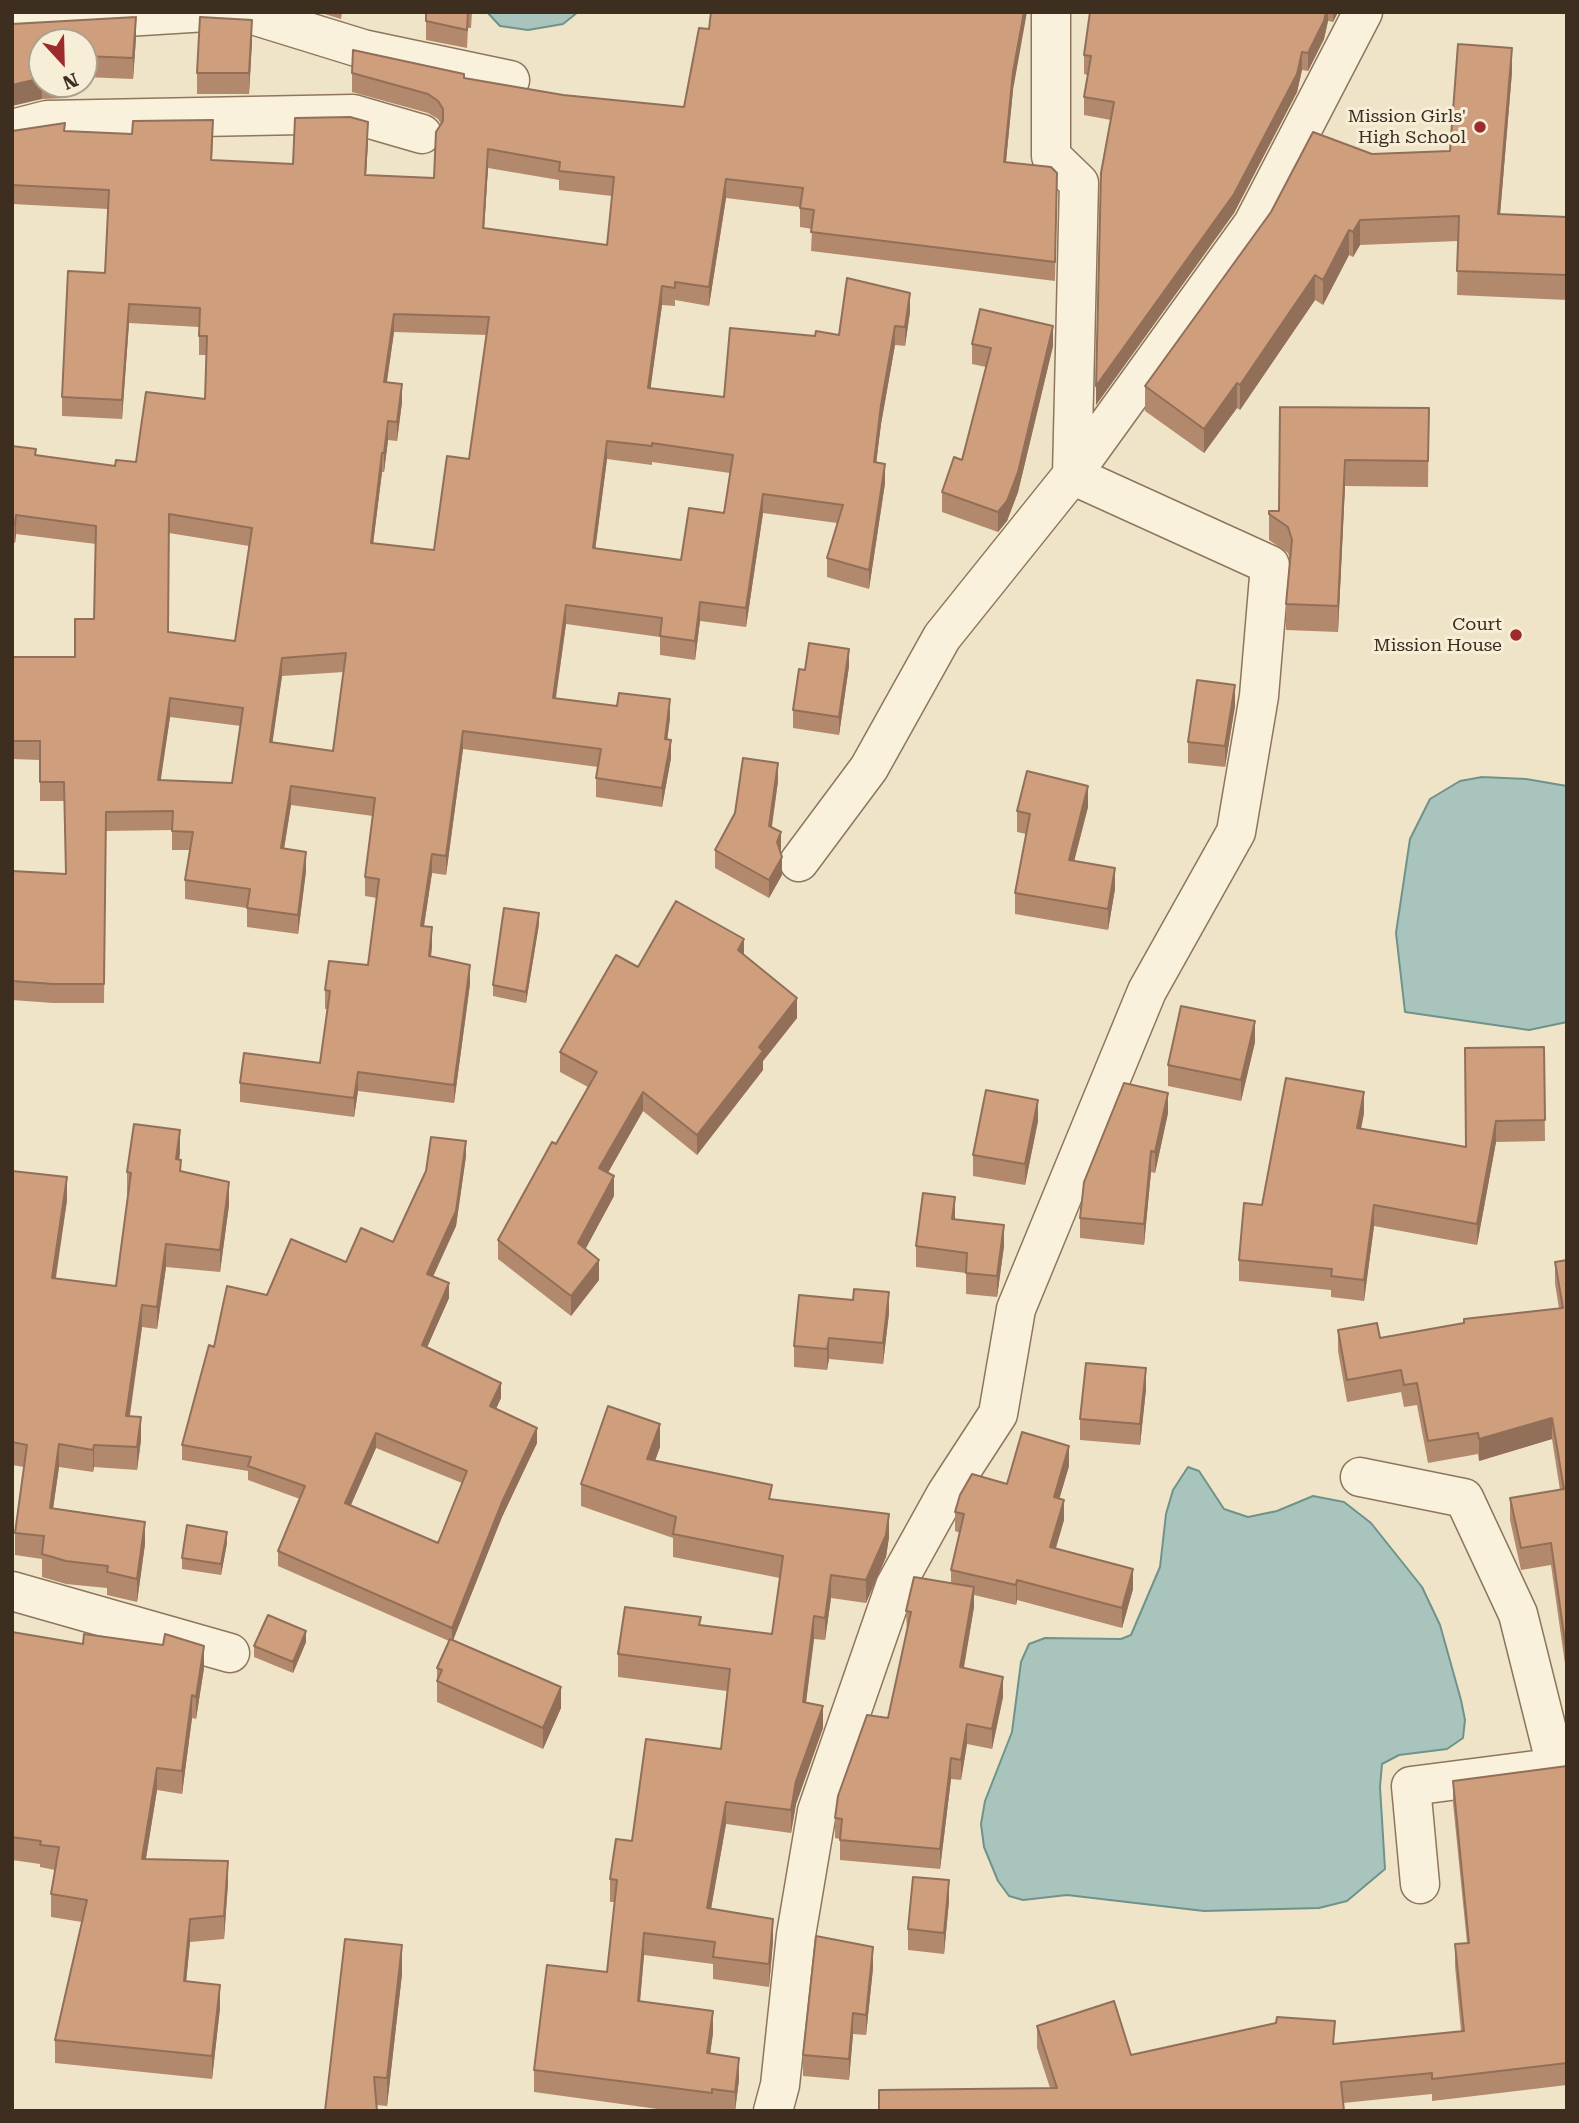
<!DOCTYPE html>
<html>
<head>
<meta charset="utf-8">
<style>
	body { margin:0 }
	#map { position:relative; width:1579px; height:2123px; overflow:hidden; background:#f0e4c8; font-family:"Roboto Serif",serif }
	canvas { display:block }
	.frame { position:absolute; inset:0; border:14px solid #3d2e20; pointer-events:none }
	.north { position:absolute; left:28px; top:28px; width:70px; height:70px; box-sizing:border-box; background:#f7eed8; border:2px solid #ada18e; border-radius:50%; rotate:158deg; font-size:19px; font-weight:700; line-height:28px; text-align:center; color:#3d2e20 }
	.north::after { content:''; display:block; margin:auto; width:24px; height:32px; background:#9e2a2b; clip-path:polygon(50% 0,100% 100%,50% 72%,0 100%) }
</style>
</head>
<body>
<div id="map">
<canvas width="1579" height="2123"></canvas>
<div class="frame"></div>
<div class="north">N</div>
</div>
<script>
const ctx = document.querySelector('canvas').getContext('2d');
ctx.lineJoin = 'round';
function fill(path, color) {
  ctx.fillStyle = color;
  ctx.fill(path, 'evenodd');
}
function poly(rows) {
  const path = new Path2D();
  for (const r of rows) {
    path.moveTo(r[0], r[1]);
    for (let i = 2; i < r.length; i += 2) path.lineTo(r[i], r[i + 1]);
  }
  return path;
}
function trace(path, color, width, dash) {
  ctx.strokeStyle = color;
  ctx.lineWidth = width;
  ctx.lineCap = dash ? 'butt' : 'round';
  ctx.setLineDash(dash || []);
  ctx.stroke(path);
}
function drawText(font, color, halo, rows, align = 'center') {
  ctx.font = font + ' "Roboto Serif",serif';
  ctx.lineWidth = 6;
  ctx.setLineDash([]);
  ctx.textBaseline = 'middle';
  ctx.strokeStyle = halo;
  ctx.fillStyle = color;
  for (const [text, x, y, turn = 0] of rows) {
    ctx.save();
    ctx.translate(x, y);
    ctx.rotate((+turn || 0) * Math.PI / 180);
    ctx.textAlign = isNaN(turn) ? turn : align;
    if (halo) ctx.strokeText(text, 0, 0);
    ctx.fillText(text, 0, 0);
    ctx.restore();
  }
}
const water = poly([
	[487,12,578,12,563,24,528,30,500,26,487,12],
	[1482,777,1526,779,1567,786,1567,1022,1529,1030,1405,1012,1396,933,1410,839,1430,799,1460,781,1482,777],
	[1188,1467,1199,1471,1224,1509,1248,1517,1277,1511,1313,1496,1344,1502,1371,1523,1422,1587,1440,1625,1461,1700,1465,1720,1463,1738,1447,1749,1399,1755,1382,1764,1380,1787,1385,1869,1347,1901,1319,1908,1204,1911,1067,1895,1023,1900,1009,1896,998,1881,984,1847,981,1824,985,1801,1012,1732,1021,1662,1029,1644,1045,1638,1121,1639,1131,1635,1160,1567,1166,1514,1173,1490,1188,1467]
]);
fill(water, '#a9c4bc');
trace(water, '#6f938a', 2);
const street = poly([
	[243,12,363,49,510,80],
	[12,24,207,12],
	[12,129,47,120,353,114,422,134],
	[799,862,869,768,942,637,1072,475,1079,183,1051,156,1051,12],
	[1360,1477,1464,1498,1518,1614,1556,1766],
	[12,1591,230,1653],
	[1420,1884,1411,1786,1567,1766],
	[773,2111,780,2085,796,1935,817,1811,895,1586,946,1494,998,1414,1016,1309,1147,991,1236,832,1259,696,1270,565,1072,475,1253,224,1363,12]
]);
trace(street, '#8d765c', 41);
trace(street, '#faf1dc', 38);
fill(poly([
	[318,12,342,12,341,19],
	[426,12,472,12,471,28,468,28,467,48,426,40],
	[1090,12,1338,12,1333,22,1328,21,1324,39,1308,71,1302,70,1297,92,1234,213,1096,405,1111,120,1084,115,1084,97,1088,75,1084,74,1084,55],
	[12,24,136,38,133,79,84,77,84,42,42,42,42,84,68,84,67,98,42,99],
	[252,41,249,94,197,94,197,73],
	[1512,72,1500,214,1567,217,1567,300,1457,295,1458,241,1360,245,1353,257,1349,255,1323,305,1315,300,1240,410,1237,408,1204,453,1145,411,1145,386,1372,154,1450,151],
	[352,73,464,78,563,95,684,107,1013,90,1006,162,1057,173,1055,281,811,251,812,229,800,227,800,207,726,198,709,306,675,300,675,306,662,305,650,389,724,397,815,336,839,335,910,312,905,346,895,345,881,424,876,463,885,483,869,589,827,577,827,558,837,523,763,513,746,627,700,621,695,660,660,655,660,637,566,624,556,698,670,718,667,739,671,758,662,807,596,797,596,778,598,767,463,749,446,875,432,873,424,926,432,946,431,956,470,984,454,1103,358,1091,354,1117,240,1102,240,1083,320,1063,327,1009,325,1009,325,990,368,965,377,898,365,896,365,877,373,816,291,805,284,849,306,871,298,934,247,927,247,908,185,899,185,880,190,850,172,850,172,830,106,831,104,1003,53,1003,12,1000,12,871,66,874,64,801,40,801,40,760,12,759,12,657,75,657,94,619,96,544,16,534,15,543,12,542,12,446,36,455,115,466,136,462,205,399,206,355,199,355,199,327,129,323,122,419,62,416,62,397,105,273,108,209,12,204,12,131,65,131,213,139,212,160,293,164,368,141,366,175,434,178,441,124,438,119,428,113,352,92],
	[488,168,559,180,559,190,612,196,607,245,484,228],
	[394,332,486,335,469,459,434,550,373,543,382,472,384,472,388,440,397,441,402,402,387,382],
	[607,459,652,465,652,462,730,473,724,513,681,560,595,549],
	[169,533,249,546,235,641,168,632],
	[344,672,333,751,272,742,282,676],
	[170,717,241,726,232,783,160,780],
	[972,344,1053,346,1018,492,1007,521,998,532,942,512,942,492,962,460,986,367,972,364],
	[1280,407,1429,408,1428,487,1345,486,1338,632,1286,630,1286,604,1290,560,1288,553,1269,540,1269,511,1279,511],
	[849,666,839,735,793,728,793,710,805,670],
	[1235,706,1225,767,1188,763,1188,742],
	[778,781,772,827,780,851,782,875,769,898,715,868,715,850],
	[1088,807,1074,861,1115,889,1108,930,1015,914,1015,893,1026,834,1017,832,1017,811],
	[539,924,526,1003,493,996,493,985],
	[744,956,797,1018,763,1061,763,1070,697,1155,643,1111,608,1173,614,1196,585,1249,599,1280,571,1316,498,1259,498,1240,556,1144,588,1087,560,1072,560,1052,638,967],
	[1255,1042,1241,1101,1168,1086,1168,1065],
	[1544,1047,1545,1141,1496,1142,1477,1245,1374,1226,1364,1301,1331,1297,1331,1290,1239,1281,1239,1260,1262,1205,1364,1113,1361,1129,1466,1147],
	[1168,1113,1155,1173,1151,1172,1144,1245,1080,1238,1080,1218],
	[1038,1121,1025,1185,973,1176,973,1155],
	[180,1152,179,1160,181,1171,229,1205,220,1272,166,1267,157,1329,142,1327,130,1416,141,1440,137,1470,94,1467,93,1472,59,1467,53,1508,145,1544,137,1602,107,1595,107,1588,66,1584,42,1577,42,1559,15,1555,15,1533,24,1467,12,1465,12,1171,67,1200,56,1278,116,1286,128,1195,127,1195,127,1172],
	[466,1156,456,1226,433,1277,449,1298,427,1347,501,1398,496,1409,537,1443,502,1517,453,1640,561,1708,543,1749,437,1702,437,1668,449,1641,278,1566,278,1551,300,1499,248,1480,248,1471,182,1460,182,1445,214,1347,267,1295,393,1242],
	[376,1448,462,1483,438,1543,351,1505],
	[955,1220,1004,1246,997,1297,966,1294,966,1273,916,1267,916,1246],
	[1567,1260,1567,1678,1551,1565,1521,1570,1510,1520,1510,1498,1560,1490,1552,1439,1479,1461,1478,1454,1428,1463,1417,1405,1404,1407,1401,1392,1347,1402,1338,1351,1338,1330,1380,1338,1559,1308,1555,1284,1555,1262],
	[889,1313,883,1364,829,1359,827,1370,794,1367,794,1346],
	[1146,1389,1140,1445,1080,1440,1080,1419],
	[660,1447,655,1461,889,1537,886,1557,866,1603,831,1598,825,1640,814,1639,806,1703,823,1728,796,1804,791,1833,726,1824,711,1909,773,1941,769,1987,713,1979,713,1964,644,1955,640,2001,713,2033,710,2054,739,2080,735,2111,672,2111,534,2092,534,2070,607,1972,615,1902,610,1902,610,1879,632,1841,721,1749,727,1691,618,1677,618,1654,701,1625,772,1634,780,1578,673,1557,673,1538,581,1506,581,1484],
	[1069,1466,1059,1499,1064,1520,1056,1548,1133,1589,1122,1628,1017,1600,1016,1605,974,1595,974,1607,964,1668,1003,1697,992,1749,967,1744,961,1780,951,1779,940,1869,840,1860,840,1839,835,1838,835,1818,888,1718,907,1632,906,1611,951,1583,951,1570,960,1533,955,1531,955,1512,1007,1484],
	[227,1543,221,1575,182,1569,182,1558],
	[12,1632,204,1668,196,1719,192,1718,182,1794,157,1790,146,1859,228,1883,224,1939,190,1942,186,1981,220,2008,212,2079,55,2063,55,2040,82,1922,51,1917,51,1894,55,1870,40,1867,40,1864,12,1860],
	[306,1642,293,1673,254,1657,254,1646],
	[1567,1766,1567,2085,1432,2101,1432,2094,1343,2103,1344,2111,879,2111,879,2090,1050,2088,1037,2048,1037,2026,1131,2055,1335,2044,1461,2031,1455,1966,1455,1944,1467,1943,1453,1803,1453,1781],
	[949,1901,944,1954,908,1950,908,1929],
	[873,1968,866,2035,853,2034,849,2080,803,2076,803,2055],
	[402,1974,387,2106,376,2105,325,2111]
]), '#b2896c');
fill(poly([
	[1024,12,1027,12,1013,90,1004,181,1004,162,1013,72],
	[1326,12,1328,12,1328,21,1324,39,1308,71,1308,53],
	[1333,12,1338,12,1333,22],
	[136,17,136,38,133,79,133,58],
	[252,20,252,41,249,94,249,73],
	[1512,48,1512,72,1498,239,1498,214],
	[1302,52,1302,70,1297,92,1234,213,1096,405,1096,386],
	[42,78,42,99,12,106,12,85],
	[368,122,368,141,365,193,365,175],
	[488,149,488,168,483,247,483,228],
	[726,179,726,198,709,306,709,287],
	[1360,220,1360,245,1353,257,1353,232],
	[1349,230,1349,255,1323,305,1323,280],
	[1315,275,1315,300,1240,410,1240,385],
	[662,286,662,305,648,407,648,388],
	[910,293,910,312,905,346,905,327],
	[129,304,129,323,122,419,122,400],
	[394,314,394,332,384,400,384,382],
	[895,326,895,345,881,424,874,481,874,462,881,405],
	[1053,326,1053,346,1018,492,1007,521,998,532,998,512],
	[1237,383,1237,408,1204,453,1204,429],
	[402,384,402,402,397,441,397,422],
	[388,421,388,440,384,472,384,453],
	[607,441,607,459,593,567,593,548],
	[382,453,382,472,371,561,371,543],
	[1345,460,1345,486,1338,632,1338,606],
	[885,464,885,483,869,589,869,570],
	[763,494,763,513,746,627,746,608],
	[16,515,16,534,15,543,15,524],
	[700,602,700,621,695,660,695,641],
	[566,605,566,624,553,716,553,698],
	[849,649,849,666,839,735,839,717],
	[282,658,282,676,270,760,270,742],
	[1235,685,1235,706,1225,767,1225,746],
	[170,698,170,717,158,799,158,780],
	[670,699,670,718,665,757,665,739],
	[463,731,463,749,446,875,446,856],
	[671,740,671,758,662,807,662,788],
	[778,763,778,781,769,844,769,826],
	[291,786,291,805,281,867,281,848],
	[1088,786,1088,807,1069,881,1069,860],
	[781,832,781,851,777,842],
	[306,852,306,871,298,934,298,915],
	[432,854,432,873,421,945,421,926],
	[782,857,782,875,769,898,769,880],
	[1115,868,1115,889,1108,930,1108,909],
	[539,913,539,924,526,1003,526,992],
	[432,927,432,946,429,974,429,956],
	[744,939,744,959,738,950],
	[470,965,470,984,454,1103,454,1085],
	[797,998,797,1018,763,1061,763,1070,697,1155,697,1135,759,1047],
	[1255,1021,1255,1042,1241,1101,1241,1080],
	[358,1072,358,1091,354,1117,354,1098],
	[643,1092,643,1111,599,1188,599,1168],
	[1364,1092,1364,1113,1357,1149,1357,1128],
	[1168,1093,1168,1113,1155,1173,1155,1152],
	[1038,1100,1038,1121,1025,1185,1025,1164],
	[1496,1121,1496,1142,1477,1245,1477,1224],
	[180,1130,180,1152,176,1182,176,1159],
	[466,1141,466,1156,456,1226,427,1289,427,1274],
	[1151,1151,1151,1172,1144,1245,1144,1224],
	[614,1176,614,1196,578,1263,578,1243],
	[67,1177,67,1200,52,1301,52,1278],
	[229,1182,229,1205,220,1272,220,1250],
	[955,1197,955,1218,952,1240,952,1219],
	[1374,1205,1374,1226,1364,1301,1364,1280],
	[1004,1225,1004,1246,997,1297,997,1276],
	[166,1244,166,1267,157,1329,157,1307],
	[599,1260,599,1280,571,1316,571,1296],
	[449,1283,449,1298,422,1359,422,1345],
	[889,1292,889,1313,883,1364,883,1343],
	[142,1305,142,1327,126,1439,126,1416],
	[829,1338,829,1359,827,1370,827,1349],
	[1146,1368,1146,1389,1140,1445,1140,1424],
	[501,1383,501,1398,490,1421,490,1406],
	[141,1417,141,1440,137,1470,137,1447],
	[1552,1418,1552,1439,1479,1461,1479,1439],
	[660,1424,660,1447,647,1482,647,1459],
	[537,1428,537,1443,502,1517,452,1643,452,1628,502,1502],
	[376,1433,376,1448,345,1518,345,1503],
	[59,1444,59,1467,50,1530,50,1508],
	[94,1445,94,1467,93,1472,93,1450],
	[1069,1446,1069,1466,1054,1517,1054,1497],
	[1064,1500,1064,1520,1050,1567,1050,1547],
	[889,1514,889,1537,886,1557,866,1603,866,1580],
	[145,1522,145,1544,137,1602,137,1579],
	[227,1532,227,1543,221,1575,221,1564],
	[1133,1569,1133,1589,1122,1628,1122,1608],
	[831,1575,831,1598,825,1640,825,1618],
	[1017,1580,1017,1600,1016,1605,1016,1585],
	[974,1587,974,1607,960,1688,960,1667],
	[814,1616,814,1639,803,1725,803,1702],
	[306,1631,306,1642,293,1673,293,1662],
	[204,1646,204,1668,196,1719,196,1697],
	[1003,1677,1003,1697,992,1749,992,1729],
	[561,1687,561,1708,543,1749,543,1728],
	[192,1695,192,1718,182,1794,182,1771],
	[823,1706,823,1728,796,1804,791,1833,791,1810,796,1781],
	[967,1724,967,1744,961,1780,961,1760],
	[951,1758,951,1779,940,1869,940,1849],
	[157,1768,157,1790,142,1882,142,1859],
	[726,1802,726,1824,707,1931,707,1908],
	[228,1861,228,1883,224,1939,224,1916],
	[949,1880,949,1901,944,1954,944,1933],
	[190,1919,190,1942,184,2004,184,1981],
	[773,1919,773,1941,769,1987,769,1964],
	[644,1933,644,1955,638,2024,638,2001],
	[402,1945,402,1974,387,2106,387,2078],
	[873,1947,873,1968,866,2035,866,2015],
	[220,1985,220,2008,212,2079,212,2056],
	[713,2011,713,2033,707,2076,707,2053],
	[853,2013,853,2034,849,2080,849,2059],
	[739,2058,739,2080,735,2111,735,2092]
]), '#916f58');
const building = poly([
	[426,12,468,12,467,30,426,21,426,12],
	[711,12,1024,12,1013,72,1004,162,1051,167,1057,173,1055,262,811,232,814,210,800,208,803,188,726,179,709,287,675,282,675,288,662,286,648,388,724,397,730,328,815,336,816,331,839,335,847,278,910,293,905,327,895,326,881,405,874,462,885,464,869,570,827,558,843,505,763,494,746,608,700,602,695,641,660,636,662,618,566,605,553,698,617,706,619,693,670,699,665,739,671,740,662,788,596,778,601,749,463,731,446,856,432,854,421,926,432,927,429,956,470,965,454,1085,358,1072,354,1098,240,1083,244,1053,320,1063,330,991,325,990,329,961,368,965,379,879,365,877,375,798,291,786,281,848,306,852,298,915,247,908,250,889,185,880,193,832,172,831,173,811,106,812,104,984,53,984,12,981,12,871,66,874,64,782,40,782,40,741,12,741,12,657,75,657,75,619,94,619,96,526,16,515,15,524,12,524,12,446,36,449,35,455,115,466,116,460,136,462,146,392,205,399,207,336,199,336,200,308,129,304,122,400,62,397,68,271,105,273,109,190,12,185,12,131,65,123,64,131,132,134,133,121,213,120,211,160,293,164,295,118,350,117,368,122,365,175,434,178,436,132,443,121,443,109,438,101,428,94,352,73,353,50,464,74,464,78,563,95,684,107,699,28,709,29,711,12],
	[488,149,560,162,559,171,614,177,607,245,483,228,488,149],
	[394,314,489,317,469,459,447,456,434,550,371,543,382,453,384,453,388,421,397,422,402,384,384,382,394,314],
	[607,441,652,446,652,443,733,455,724,513,689,508,681,560,593,548,607,441],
	[169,514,252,528,235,641,168,632,169,514],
	[346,653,333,751,270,742,282,658,346,653],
	[170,698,243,708,232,783,158,780,170,698],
	[1090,12,1326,12,1324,21,1308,53,1302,52,1297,74,1234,194,1096,386,1101,173,1114,102,1084,97,1091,56,1084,55,1090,12],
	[136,17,133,58,84,56,84,42,42,42,42,78,12,85,12,24,136,17],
	[200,17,252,20,249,73,197,73,200,17],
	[1458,44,1512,48,1498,214,1567,217,1567,275,1457,271,1459,216,1360,220,1353,232,1349,230,1323,280,1315,275,1240,385,1237,383,1204,429,1145,386,1271,212,1313,132,1372,154,1450,151,1458,44],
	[980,309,1053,326,1018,472,1007,501,998,512,942,492,954,457,962,460,991,348,972,344,980,309],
	[1280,407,1429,408,1428,461,1345,460,1338,606,1286,604,1292,540,1288,527,1269,514,1269,511,1279,511,1280,407],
	[809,643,849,649,839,717,793,710,799,669,805,670,809,643],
	[1197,680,1235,685,1225,746,1188,742,1197,680],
	[743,758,778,763,769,826,781,832,777,842,782,857,769,880,715,850,735,813,743,758],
	[1027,771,1088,786,1069,860,1115,868,1108,909,1015,893,1030,814,1017,811,1027,771],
	[676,901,744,939,738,950,797,998,759,1047,763,1051,697,1135,643,1092,599,1168,614,1176,578,1243,599,1260,571,1296,498,1240,552,1142,556,1144,597,1072,560,1052,616,955,638,967,676,901],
	[504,908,539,913,526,992,493,985,504,908],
	[1181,1006,1255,1021,1241,1080,1168,1065,1181,1006],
	[1544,1047,1545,1120,1496,1121,1477,1224,1374,1205,1364,1280,1331,1276,1332,1269,1239,1260,1244,1203,1262,1205,1286,1078,1364,1092,1357,1128,1466,1147,1465,1048,1544,1047],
	[1124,1083,1168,1093,1155,1152,1151,1151,1144,1224,1080,1218,1084,1182,1124,1083],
	[986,1090,1038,1100,1025,1164,973,1155,986,1090],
	[134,1124,180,1130,176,1159,181,1160,180,1171,229,1182,220,1250,166,1244,157,1307,142,1305,126,1416,141,1417,137,1447,94,1445,93,1450,59,1444,50,1508,145,1522,137,1579,107,1572,108,1566,66,1561,42,1554,44,1536,15,1533,27,1445,12,1442,12,1171,67,1177,52,1278,116,1286,131,1173,127,1172,134,1124],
	[431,1137,466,1141,456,1211,427,1274,449,1283,422,1345,501,1383,490,1406,537,1428,502,1502,452,1628,278,1551,305,1486,248,1466,251,1457,182,1445,209,1345,214,1347,227,1286,267,1295,291,1239,346,1262,361,1228,393,1242,426,1171,431,1137],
	[376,1433,467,1471,438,1543,345,1503,376,1433],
	[923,1193,955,1197,952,1219,1004,1225,997,1276,966,1273,967,1253,916,1246,923,1193],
	[1567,1260,1567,1656,1551,1543,1521,1548,1510,1498,1564,1489,1552,1418,1479,1439,1478,1433,1428,1441,1417,1383,1404,1385,1401,1370,1347,1380,1338,1330,1377,1323,1380,1338,1464,1323,1464,1319,1563,1308,1555,1262,1567,1260],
	[854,1289,889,1292,883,1343,829,1338,827,1349,794,1346,799,1295,853,1300,854,1289],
	[1086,1363,1146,1368,1140,1424,1080,1419,1086,1363],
	[608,1406,660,1424,647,1459,772,1485,769,1499,889,1514,886,1535,866,1580,831,1575,825,1618,814,1616,803,1702,823,1706,796,1781,791,1810,726,1802,707,1908,773,1919,769,1964,713,1957,715,1942,644,1933,638,2001,713,2011,707,2053,739,2058,735,2092,712,2089,712,2093,534,2070,547,1965,607,1972,617,1880,610,1879,616,1839,632,1841,646,1739,721,1749,730,1669,618,1654,625,1607,701,1617,699,1625,772,1634,783,1556,673,1534,676,1517,581,1484,608,1406],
	[1022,1432,1069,1446,1054,1497,1064,1500,1050,1547,1133,1569,1122,1608,1017,1580,1016,1585,951,1570,964,1514,955,1512,960,1495,972,1474,1007,1484,1022,1432],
	[187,1525,227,1532,221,1564,182,1558,187,1525],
	[914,1577,974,1587,960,1667,1003,1677,992,1729,967,1724,961,1760,951,1758,940,1849,840,1840,842,1819,835,1818,838,1796,867,1715,888,1718,911,1612,906,1611,914,1577],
	[268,1615,306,1631,293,1662,254,1646,268,1615],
	[12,1632,83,1644,84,1634,163,1645,165,1634,204,1646,196,1697,192,1695,182,1771,157,1768,142,1859,228,1861,224,1916,190,1919,184,1981,220,1985,212,2056,55,2040,87,1900,51,1894,59,1847,40,1845,41,1841,12,1837,12,1632],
	[450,1639,561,1687,543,1728,437,1681,442,1670,437,1668,450,1639],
	[1567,1766,1567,2063,1432,2079,1432,2073,1341,2082,1344,2111,879,2111,879,2090,1057,2088,1037,2026,1114,2001,1131,2055,1276,2023,1277,2017,1335,2021,1333,2044,1464,2031,1455,1944,1469,1943,1453,1781,1567,1766],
	[913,1877,949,1880,944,1933,908,1929,913,1877],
	[816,1936,873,1947,866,2015,853,2013,849,2059,803,2055,816,1936],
	[345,1939,402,1945,387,2078,374,2077,377,2111,325,2111,345,1939]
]);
fill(building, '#cf9f7d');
trace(building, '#916f58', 2);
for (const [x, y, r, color] of [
	[1480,127,7,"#9e2a2b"],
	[1516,635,7,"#9e2a2b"]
]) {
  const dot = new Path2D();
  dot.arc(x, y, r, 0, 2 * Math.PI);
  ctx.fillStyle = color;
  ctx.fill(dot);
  trace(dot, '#f7eed8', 2.5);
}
drawText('18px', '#3d2e20', '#f7eed8', [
	["Mission Girls'",1466,117],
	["High School",1466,138],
	["Court",1502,625],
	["Mission House",1502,646]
], 'right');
</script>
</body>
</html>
